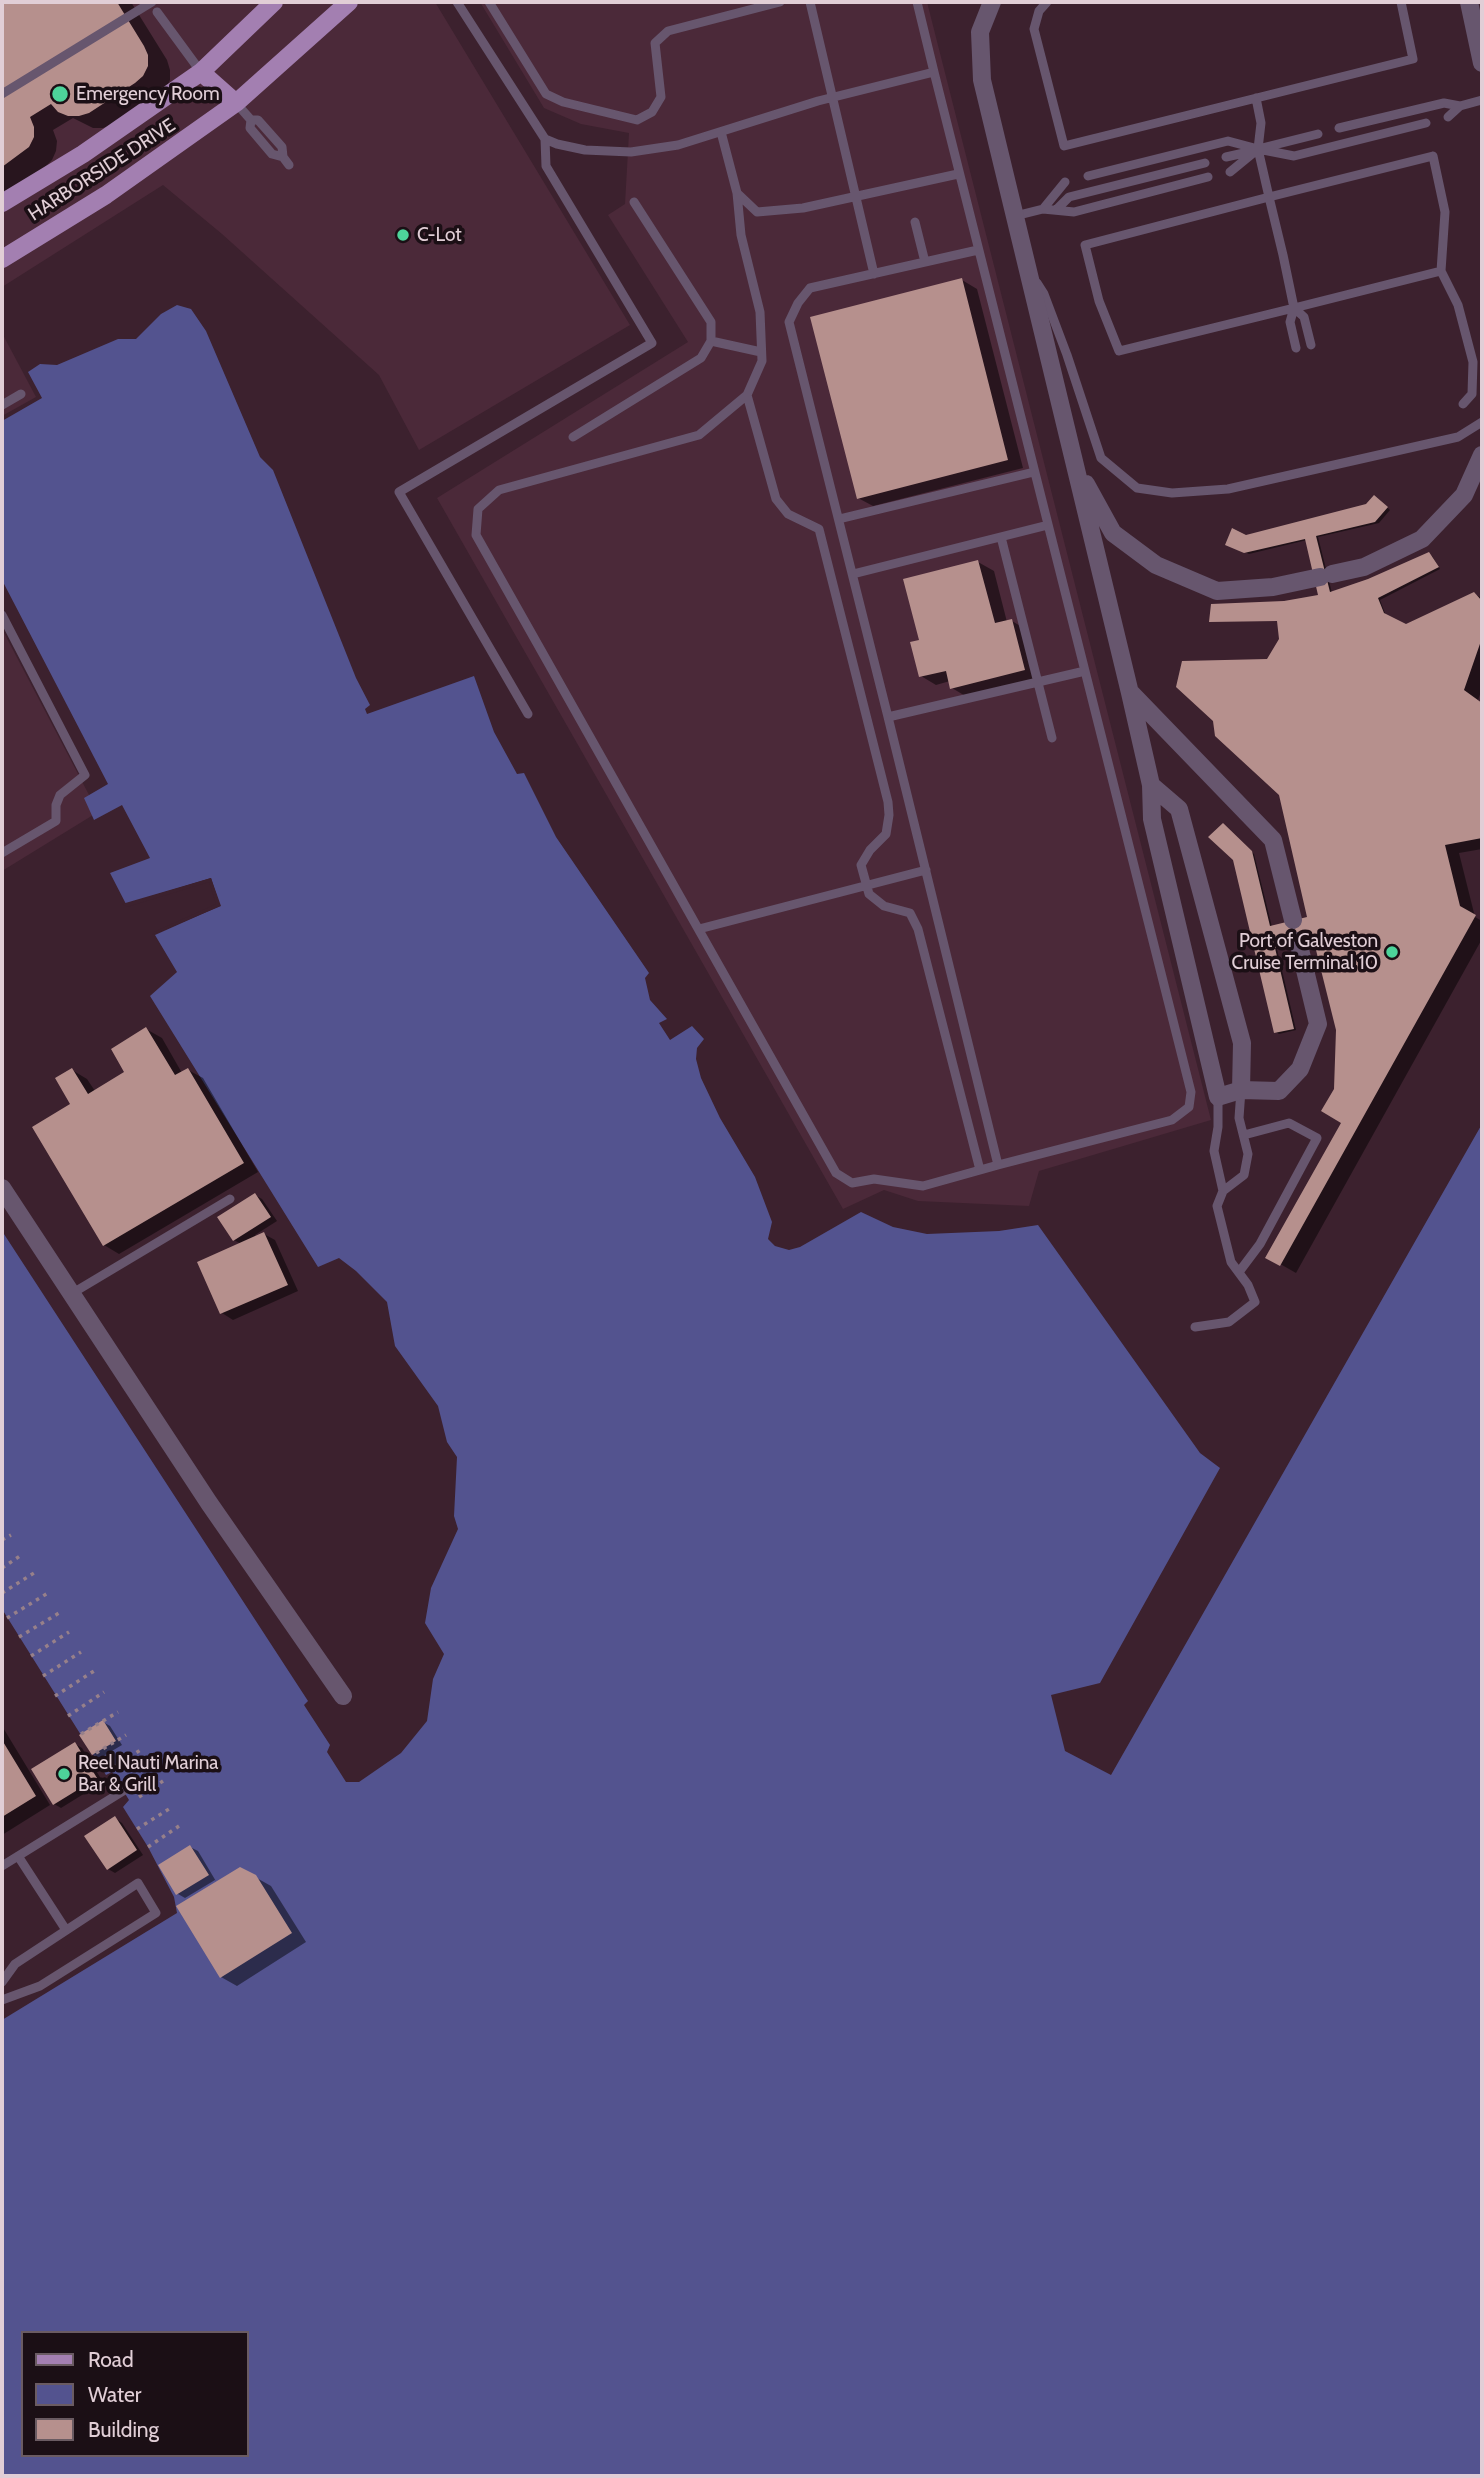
<!DOCTYPE html>
<html>
<head>
<meta charset="utf-8">
<style>
	body { margin:0 }
	#map { position:relative; width:1484px; height:2478px; overflow:hidden; background:#3c212e; font-family:Cabin,sans-serif }
	canvas { display:block }
	.frame { position:absolute; inset:0; border:4px solid #e1ced6; pointer-events:none }
	.legend { position:absolute; left:21px; top:2331px; width:228px; height:126px; box-sizing:border-box; background:#1b0f15; border:2px solid #6a5b62; margin:0; padding:9px 12px; list-style:none; font-size:21px; color:#e1ced6 }
	.legend li { display:flex; align-items:center; gap:14px; height:35px }
	.legend b { width:35px; border:2px solid #6a5b62 }
</style>
</head>
<body>
<div id="map">
<canvas width="1484" height="2478"></canvas>
<div class="frame"></div>
<ul class="legend">
<li><b style="height:9px;background:#a37fb1"></b>Road</li>
<li><b style="height:19px;background:#53538f"></b>Water</li>
<li><b style="height:19px;background:#b6908d"></b>Building</li>
</ul>
</div>
<script>
const ctx = document.querySelector('canvas').getContext('2d');
ctx.lineJoin = 'round';
function fill(path, color) {
  ctx.fillStyle = color;
  ctx.fill(path, 'evenodd');
}
function poly(rows) {
  const path = new Path2D();
  for (const r of rows) {
    path.moveTo(r[0], r[1]);
    for (let i = 2; i < r.length; i += 2) path.lineTo(r[i], r[i + 1]);
  }
  return path;
}
function trace(path, color, width, dash) {
  ctx.strokeStyle = color;
  ctx.lineWidth = width;
  ctx.lineCap = dash ? 'butt' : 'round';
  ctx.setLineDash(dash || []);
  ctx.stroke(path);
}
function drawText(font, color, halo, rows, align = 'center') {
  ctx.font = font + ' Cabin,sans-serif';
  ctx.lineWidth = 7;
  ctx.setLineDash([]);
  ctx.textBaseline = 'middle';
  ctx.strokeStyle = halo;
  ctx.fillStyle = color;
  for (const [text, x, y, turn = 0] of rows) {
    ctx.save();
    ctx.translate(x, y);
    ctx.rotate((+turn || 0) * Math.PI / 180);
    ctx.textAlign = isNaN(turn) ? turn : align;
    if (halo) ctx.strokeText(text, 0, 0);
    ctx.fillText(text, 0, 0);
    ctx.restore();
  }
}
fill(poly([
	[2,2,435,2,630,325,419,450,379,375,222,234,163,185,2,287],
	[480,2,927,2,1211,1120,1039,1171,1029,1206,918,1201,884,1190,843,1209,437,498,688,342,608,215,625,204,629,133,581,124,544,108],
	[2,333,36,397,2,416],
	[2,629,98,812,2,871]
]), '#4b2939');
fill(poly([
	[177,305,191,309,206,331,260,457,273,470,356,678,370,705,365,709,367,714,474,676,494,732,517,774,524,773,556,837,649,973,645,978,650,1000,667,1019,659,1023,670,1040,692,1026,704,1039,697,1048,696,1059,701,1078,720,1118,755,1177,772,1222,768,1239,775,1246,789,1250,800,1247,861,1212,893,1227,927,1234,999,1231,1038,1225,1200,1453,1220,1468,1100,1683,1051,1695,1065,1751,1111,1775,1482,1124,1482,2476,2,2476,2,2020,177,1913,174,1897,148,1847,123,1807,129,1800,112,1772,106,1775,2,1609,2,1231,308,1701,304,1705,330,1745,327,1752,346,1782,359,1782,401,1753,427,1721,433,1679,444,1654,425,1623,431,1588,458,1529,454,1516,457,1457,447,1442,438,1406,395,1346,387,1302,356,1271,339,1258,318,1267,150,996,177,972,155,935,220,906,211,878,126,904,110,873,150,858,122,805,94,820,84,798,108,784,2,580,2,421,42,398,28,372,40,364,57,365,118,339,136,339,161,314],
	[23,2333,247,2333,247,2455,23,2455]
]), '#53538f');
fill(poly([
	[211,878,221,906,152,935,154,932,216,904,209,882,127,907,122,904]
]), '#3c212e');
fill(poly([
	[2,2,131,2,167,60,170,70,170,80,166,89,112,125,103,128,93,128,73,118,53,130,57,141,56,151,52,160,45,167,2,194],
	[962,280,977,289,1023,468,873,506,858,498],
	[1377,499,1390,510,1379,523,1318,537,1332,593,1432,556,1440,569,1380,600,1386,616,1406,626,1474,594,1482,598,1482,689,1478,700,1482,703,1482,849,1459,853,1475,917,1482,921,1482,939,1296,1273,1268,1257,1343,1122,1336,1089,1338,1025,1315,939,1277,949,1296,1030,1279,1034,1276,1032,1226,827,1254,854,1272,927,1309,918,1268,661,1283,639,1279,621,1211,621,1320,596,1307,540,1249,554,1227,544,1246,536,1367,506],
	[978,562,994,571,1007,622,1012,621,1027,630,1039,679,967,697,952,688,950,681,936,685,921,676,921,641],
	[146,1029,162,1038,182,1073,188,1070,203,1078,258,1172,119,1254,104,1245,72,1104,72,1070,87,1079,95,1091,127,1072],
	[255,1195,262,1199,277,1221,255,1235,256,1237,264,1234,275,1240,298,1291,233,1320,222,1313,241,1244,234,1240],
	[103,1722,110,1726,122,1745,100,1758,93,1754],
	[2,1726,50,1805,2,1835],
	[75,1744,82,1748,103,1782,61,1808,54,1804],
	[115,1818,122,1823,143,1855,115,1873,108,1869],
	[190,1847,198,1851,217,1883,255,1877,271,1886,306,1942,237,1986,221,1977,217,1883,215,1880,185,1898,178,1894,160,1865]
]), '#0007');
fill(poly([
	[2,2,117,2,144,46,148,55,148,66,143,76,135,83,89,113,79,116,68,116,58,112,51,104,30,117,34,127,34,137,29,147,2,167],
	[962,278,1008,460,857,499,810,317],
	[1374,495,1388,507,1375,522,1316,536,1330,592,1368,579,1429,552,1439,567,1378,598,1384,613,1406,624,1474,592,1482,601,1482,638,1464,690,1482,703,1482,838,1445,845,1460,906,1476,915,1280,1266,1265,1258,1341,1123,1321,1111,1334,1089,1336,1030,1313,938,1275,948,1294,1029,1274,1033,1233,860,1208,837,1223,823,1252,851,1270,926,1307,917,1279,795,1215,736,1213,721,1176,687,1182,661,1267,659,1279,639,1277,621,1209,622,1211,604,1284,601,1318,595,1305,539,1244,553,1225,545,1232,528,1246,535,1366,504],
	[978,560,995,623,1012,619,1025,670,950,689,946,671,919,677,910,642,919,640,903,579],
	[146,1027,175,1075,188,1068,244,1163,103,1246,32,1127,70,1104,55,1078,72,1068,88,1094,124,1072,111,1049],
	[255,1193,271,1217,233,1241,217,1217],
	[264,1232,288,1285,220,1314,197,1262],
	[103,1720,116,1741,92,1755,79,1735],
	[2,1740,36,1796,2,1817],
	[75,1742,97,1778,53,1805,31,1769],
	[115,1816,137,1850,107,1870,84,1836],
	[190,1845,209,1875,176,1895,158,1865],
	[240,1867,256,1875,292,1933,220,1978,176,1906]
]), '#b6908d');
trace(poly([
	[2,1540,11,1535],
	[2,1568,23,1554],
	[2,1593,34,1573],
	[7,1618,48,1593],
	[19,1637,59,1613],
	[31,1656,69,1632],
	[43,1676,81,1652],
	[55,1696,94,1671],
	[68,1716,104,1692],
	[81,1734,118,1712],
	[96,1753,126,1735],
	[108,1771,142,1749],
	[139,1797,163,1781],
	[137,1829,169,1809],
	[148,1847,179,1826]
]), '#97808a', 3.5, [3.5, 5]);
trace(poly([
	[457,2,545,139,557,144,585,150,631,152,678,145,818,101,934,72,1085,671,888,717,789,322,798,303,810,288,978,250],
	[489,2,546,94,563,102,637,120,652,112,661,97,655,43,668,31,780,2],
	[810,2,874,274],
	[917,2,934,72],
	[1047,2,1039,11,1034,29,1064,146,1413,59,1401,2],
	[157,12,201,72],
	[2,94,152,2],
	[1256,98,1261,123,1258,149,1269,197,1283,255,1294,308,1441,271,1445,212,1433,156,1269,197,1085,245,1099,301,1119,351,1294,308],
	[236,103,251,120,258,120,282,147,283,157,289,165],
	[1448,117,1460,106],
	[251,120,250,128,272,154,283,157],
	[1339,128,1444,103,1460,106,1482,100],
	[721,132,737,193,757,212,803,208,958,174],
	[1318,134,1258,149,1294,156,1426,123],
	[1226,157,1253,151],
	[1088,176,1228,141,1258,149,1230,172],
	[1065,182,1043,209,1074,212,1208,177],
	[737,193,741,235,760,312,762,361,747,395,699,435,499,490,478,509,476,535,836,1173,852,1183,874,1179,923,1186,998,1165],
	[1056,210,1069,197,1205,163],
	[1015,216,1043,209],
	[915,222,925,262],
	[1441,271,1458,305,1473,362,1472,394,1463,404],
	[1037,283,1044,294,1067,355,1101,458,1137,488,1172,493,1228,489,1458,437,1482,422],
	[1294,308,1304,317,1311,345],
	[1294,308,1290,322,1296,348],
	[711,341,761,352],
	[747,395,776,499,788,514,819,529,888,802,889,815,886,834,870,850,861,865,869,894,884,906,910,913,918,929,980,1170],
	[2,405,21,394],
	[573,437,701,358,711,341,711,322,634,202],
	[839,519,1034,472],
	[1001,537,1052,738],
	[853,574,1048,525],
	[2,615,85,775,60,795,56,805,56,821,2,853],
	[528,714,399,492,652,343,546,166,545,139],
	[888,717,998,1165,1172,1120,1189,1107,1191,1092,1085,671],
	[699,929,926,870],
	[1223,1191,1244,1175,1248,1154,1239,1118,1241,1090],
	[1239,1272,1260,1244,1317,1138,1289,1123,1244,1135],
	[71,1294,230,1199],
	[1195,1327,1229,1322,1255,1302,1248,1285,1231,1262,1217,1206,1223,1191,1214,1151,1218,1127,1218,1097],
	[18,1856,66,1930],
	[2,1866,128,1788],
	[2,1982,15,1964,138,1883,156,1913,40,1986,2,2000]
]), '#67566e', 9);
trace(poly([
	[992,2,980,32,982,80,1130,693,1151,785,1152,819,1218,1097,1241,1090,1279,1091,1300,1069,1318,1024,1298,941],
	[1469,2,1482,63],
	[1086,484,1113,533,1156,565,1217,591,1273,587,1320,577],
	[1332,574,1364,567,1422,539,1464,495,1482,455],
	[1131,693,1273,840,1293,920],
	[1151,785,1179,809,1242,1043,1241,1090],
	[2,1188,209,1503,343,1696]
]), '#67566e', 18);
trace(poly([
	[201,72,236,103],
	[2,203,83,154,201,72,274,2],
	[2,259,106,195,236,103,349,2]
]), '#a37fb1', 18);
for (const [x, y, r, color] of [
	[60,94,9,"#4dd39a"],
	[403,235,7,"#4dd39a"],
	[1392,952,7,"#4dd39a"],
	[64,1774,7,"#4dd39a"]
]) {
  const dot = new Path2D();
  dot.arc(x, y, r, 0, 2 * Math.PI);
  ctx.fillStyle = color;
  ctx.fill(dot);
  trace(dot, '#1b0f15', 2.5);
}
drawText('19px', '#e1ced6', '#1b0f15', [
	["Emergency Room",76,94],
	["C-Lot",417,235],
	["Port of Galveston",1378,941,"right"],
	["Cruise Terminal 10",1378,963,"right"],
	["Reel Nauti Marina",78,1763],
	["Bar & Grill",78,1785]
], 'left');
drawText('19px', '#e1ced6', '#1b0f15', [
	["HARBORSIDE DRIVE",102,170,-33]
]);
</script>
</body>
</html>
